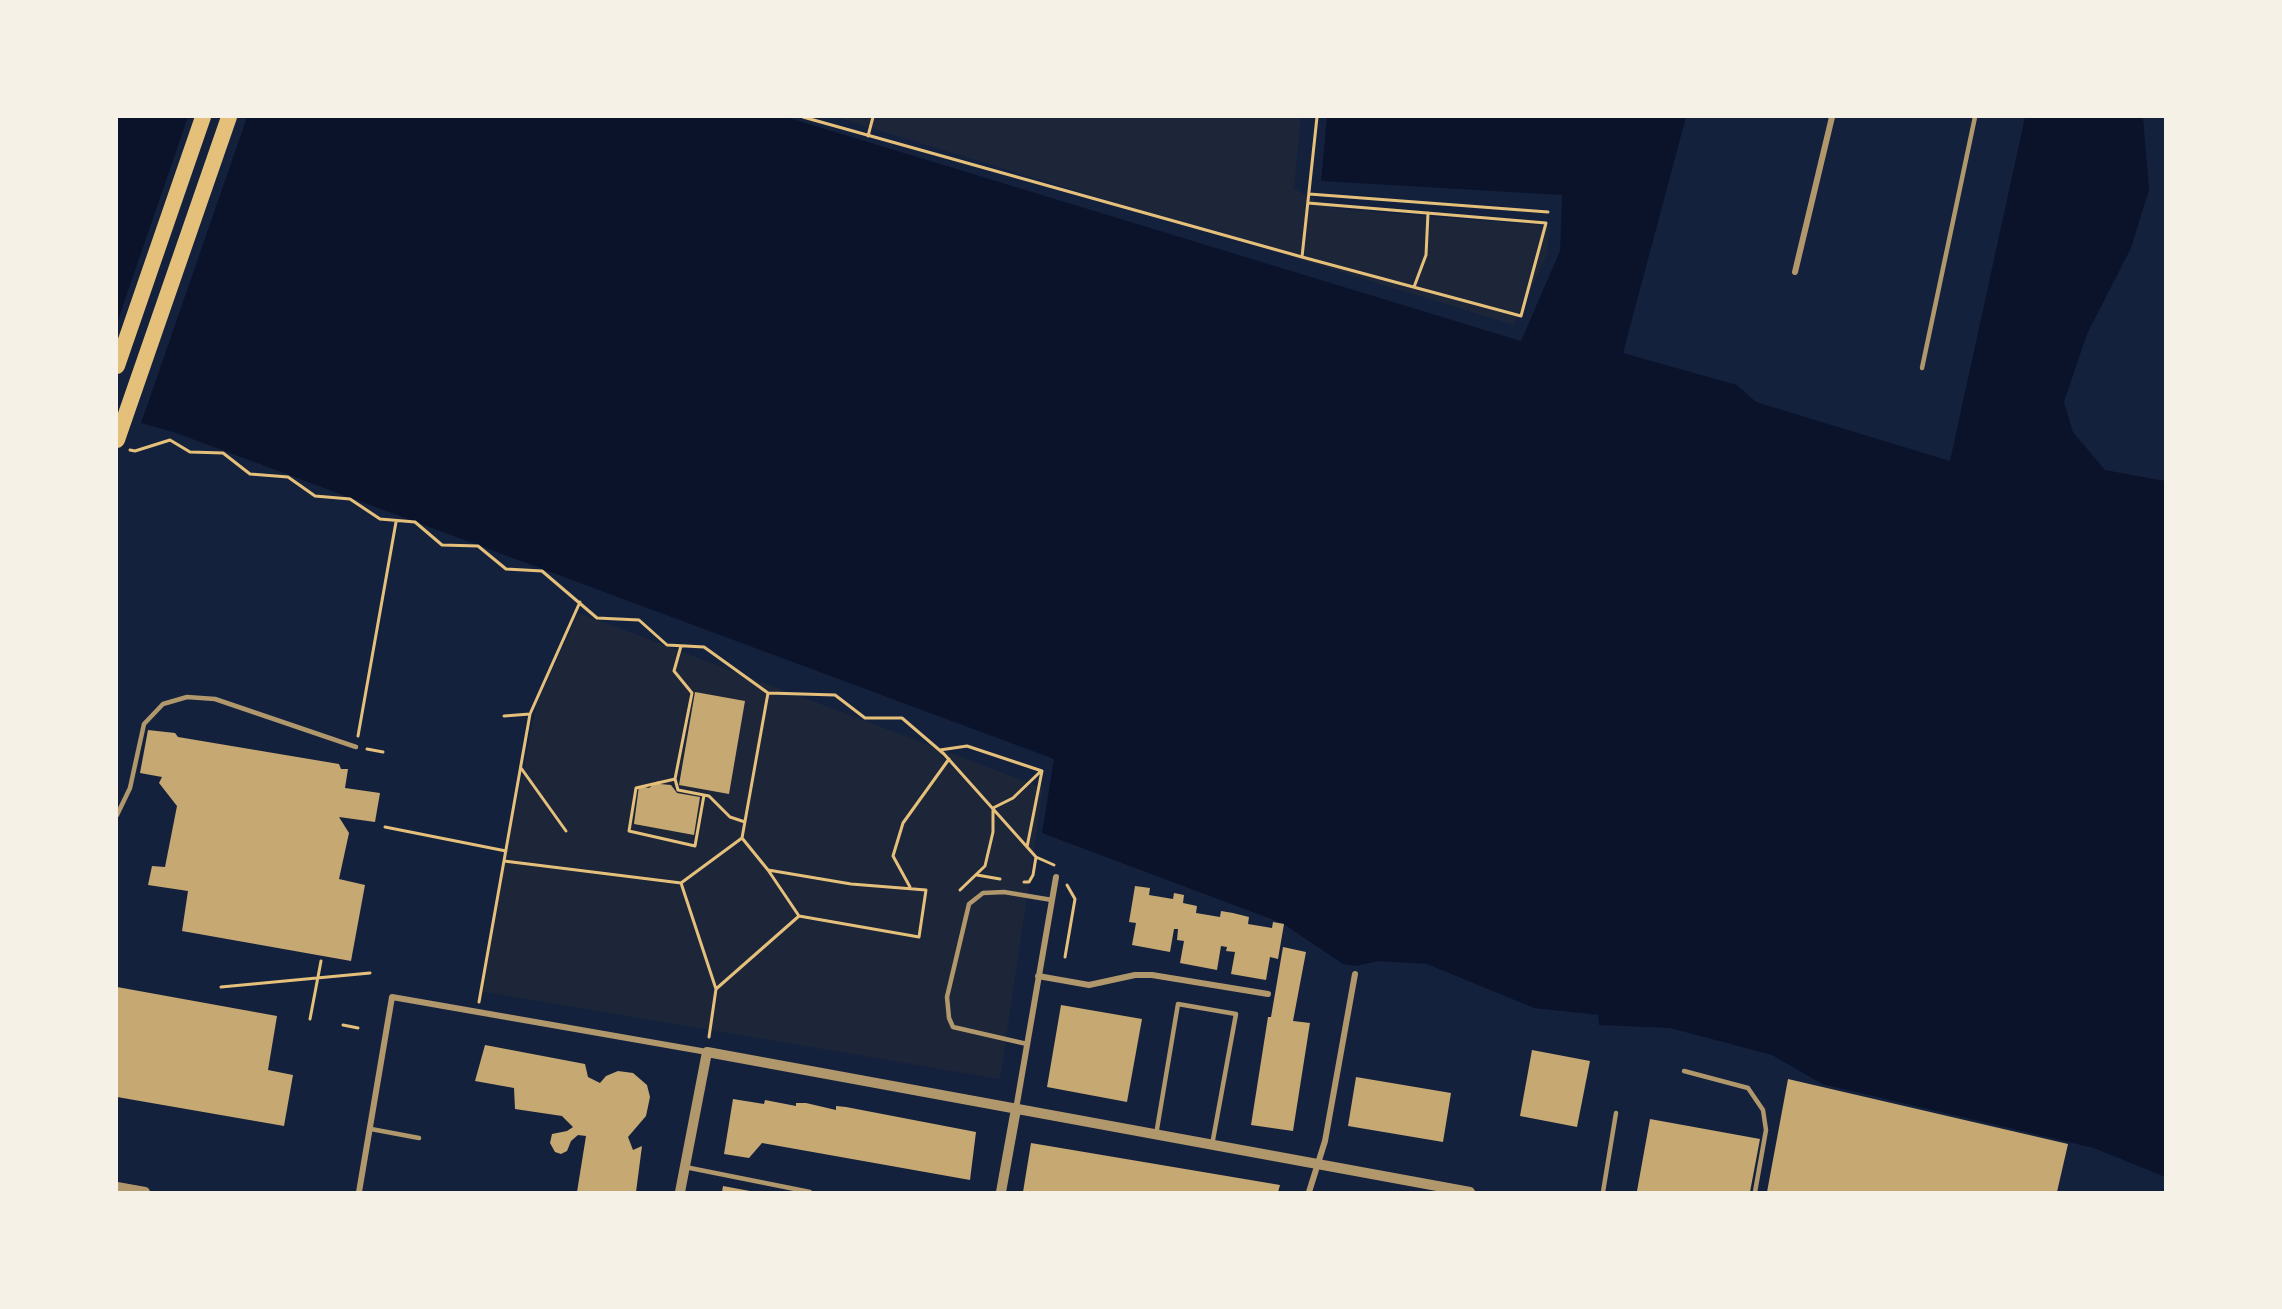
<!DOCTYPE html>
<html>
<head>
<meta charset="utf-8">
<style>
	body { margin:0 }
	#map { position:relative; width:2282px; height:1309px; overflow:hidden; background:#14213d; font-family:"Golos Text",sans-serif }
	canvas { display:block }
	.frame { position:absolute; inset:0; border:118px solid #f6f1e7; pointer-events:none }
</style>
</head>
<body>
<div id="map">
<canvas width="2282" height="1309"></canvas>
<div class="frame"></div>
</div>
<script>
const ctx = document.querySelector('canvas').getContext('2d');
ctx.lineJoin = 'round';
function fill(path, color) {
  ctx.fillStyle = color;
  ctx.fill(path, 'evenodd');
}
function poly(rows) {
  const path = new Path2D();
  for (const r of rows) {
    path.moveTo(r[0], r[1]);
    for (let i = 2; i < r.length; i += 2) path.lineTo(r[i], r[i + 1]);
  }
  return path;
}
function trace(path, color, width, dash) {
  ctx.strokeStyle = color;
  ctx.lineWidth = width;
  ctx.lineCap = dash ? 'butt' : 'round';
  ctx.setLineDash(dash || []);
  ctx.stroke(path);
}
fill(poly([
	[835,117,1301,117,1294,189,1335,209,1550,226,1547,254,1514,325],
	[579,613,1043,788,1000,1079,479,991,537,702]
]), '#1d2539');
fill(poly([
	[117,117,786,117,1521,341,1560,251,1562,195,1321,181,1327,117,1686,117,1623,353,1737,385,1756,402,1950,461,2025,117,2143,117,2149,190,2131,248,2087,334,2064,402,2073,432,2105,470,2165,481,2165,1177,2094,1148,1822,1084,1772,1055,1670,1028,1599,1025,1598,1015,1534,1008,1427,964,1378,961,1357,966,1343,964,1282,923,1042,833,1054,759,176,433,117,416]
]), '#0b132b');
fill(poly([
	[188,117,247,117,140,426,117,420,117,323]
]), '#14213d');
fill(poly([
	[695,692,745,701,729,794,679,785],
	[148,730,175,733,178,737,339,764,341,769,348,769,345,788,380,793,375,822,339,817,349,833,339,879,365,885,351,961,182,931,188,891,148,885,152,866,165,867,177,806,159,783,162,777,140,773],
	[658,781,660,784,671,785,677,793,700,797,694,835,634,824,639,786,649,788],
	[1135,886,1150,888,1149,895,1173,899,1174,893,1184,895,1183,903,1197,906,1196,913,1220,917,1221,911,1233,913,1249,917,1248,924,1272,928,1273,922,1284,924,1278,959,1270,957,1266,980,1231,974,1235,952,1226,951,1227,947,1221,946,1217,970,1180,963,1184,941,1177,940,1178,929,1174,929,1170,952,1132,945,1136,923,1129,922],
	[1283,947,1306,952,1293,1021,1310,1023,1293,1131,1251,1125,1268,1017,1271,1017],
	[117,987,277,1016,268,1070,293,1075,284,1126,117,1097],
	[1061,1005,1142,1019,1127,1102,1047,1087],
	[485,1045,585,1064,588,1077,600,1083,606,1076,618,1071,633,1073,647,1085,650,1097,646,1116,628,1137,633,1150,642,1146,636,1192,577,1192,586,1136,578,1135,571,1141,567,1151,561,1154,555,1152,550,1143,552,1134,567,1131,573,1127,562,1116,515,1109,514,1088,475,1081],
	[1532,1050,1590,1061,1577,1127,1520,1116],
	[1356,1077,1451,1093,1443,1142,1348,1126],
	[1788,1079,2068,1144,2057,1192,1767,1192],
	[733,1099,764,1104,765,1100,796,1106,796,1103,806,1103,836,1110,836,1106,846,1107,976,1132,970,1180,762,1143,749,1158,724,1154],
	[1650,1119,1760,1139,1750,1192,1637,1191],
	[1031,1143,1280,1185,1278,1192,1023,1192],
	[723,1186,750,1191,750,1192,722,1192]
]), '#c6a872');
trace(poly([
	[803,117,1302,257,1317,117],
	[868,136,873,117],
	[1309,194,1548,212],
	[1302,257,1521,316,1546,223,1308,203],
	[1414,287,1426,255,1428,213],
	[130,450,135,451,170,440,190,452,223,453,250,474,288,477,315,496,350,499,380,519,415,522,442,545,478,546,506,569,542,571,597,618,639,620,667,645,704,647,768,693,835,695,865,718,902,718,944,754,1036,857,1054,865],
	[681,646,674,671,692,693,675,779,678,790,709,796,730,817,745,822],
	[504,716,530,714,580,602],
	[358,736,396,522],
	[367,749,383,752],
	[940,750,967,746,1042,771,1027,847],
	[521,768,566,831],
	[675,779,636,788,629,831,695,846,704,795],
	[385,827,506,851],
	[742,838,768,870,851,884,926,890,919,937,799,916],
	[504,861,681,883,742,838,768,693],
	[977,875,1000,879],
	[1024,882,1029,882,1033,875,1036,857],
	[681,883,716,989,709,1037],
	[910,887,893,856,903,823,949,759],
	[960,890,985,866,993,832,993,808,1013,798,1040,772],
	[1065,957,1075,899,1067,885],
	[221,987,370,973],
	[716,989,799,916,768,870],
	[479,1002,530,714],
	[310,1019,321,961],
	[343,1025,358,1028]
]), '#e5c07b', 3);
trace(poly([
	[1922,368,1975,117],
	[117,815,130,788,144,724,163,704,187,697,215,699,356,747],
	[1027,1044,953,1027,949,1018,947,997,969,904,983,893,1004,892,1052,900],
	[1684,1071,1748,1088,1763,1110,1766,1130,1755,1192],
	[371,1129,419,1138],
	[1156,1135,1178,1004,1236,1014,1212,1145],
	[685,1167,810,1192],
	[1603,1192,1616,1113]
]), '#b1986c', 4.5);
trace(poly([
	[1795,272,1832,117],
	[1038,976,1089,985,1135,975,1152,975,1268,994],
	[1016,1109,1056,877],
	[359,1192,392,997,707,1052],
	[1309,1192,1325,1141,1355,974]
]), '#b1986c', 6);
trace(poly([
	[117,1187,145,1192],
	[680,1192,707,1052,1470,1192],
	[1001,1192,1016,1109]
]), '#b1986c', 10);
trace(poly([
	[117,366,203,117],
	[117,440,229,117]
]), '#e5c07b', 16);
</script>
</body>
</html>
